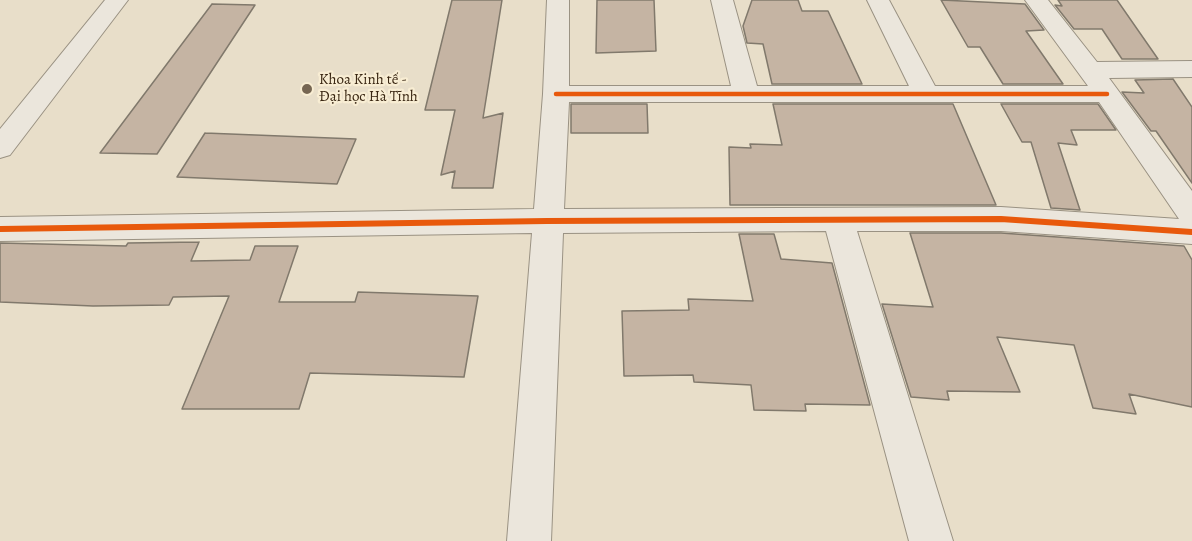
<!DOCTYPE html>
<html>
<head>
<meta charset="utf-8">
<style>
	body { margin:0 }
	canvas { display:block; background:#e8dec9 }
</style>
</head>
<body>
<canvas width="1192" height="541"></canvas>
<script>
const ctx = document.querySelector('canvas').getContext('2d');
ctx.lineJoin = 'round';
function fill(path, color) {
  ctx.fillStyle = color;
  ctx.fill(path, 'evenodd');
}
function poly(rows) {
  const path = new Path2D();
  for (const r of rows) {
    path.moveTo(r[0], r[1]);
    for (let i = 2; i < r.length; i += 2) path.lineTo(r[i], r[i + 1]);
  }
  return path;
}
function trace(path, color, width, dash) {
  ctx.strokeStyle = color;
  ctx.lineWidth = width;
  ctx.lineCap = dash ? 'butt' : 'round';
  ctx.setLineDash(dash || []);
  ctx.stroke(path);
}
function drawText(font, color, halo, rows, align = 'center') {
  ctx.font = font + ' Alegreya,serif';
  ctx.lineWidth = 4.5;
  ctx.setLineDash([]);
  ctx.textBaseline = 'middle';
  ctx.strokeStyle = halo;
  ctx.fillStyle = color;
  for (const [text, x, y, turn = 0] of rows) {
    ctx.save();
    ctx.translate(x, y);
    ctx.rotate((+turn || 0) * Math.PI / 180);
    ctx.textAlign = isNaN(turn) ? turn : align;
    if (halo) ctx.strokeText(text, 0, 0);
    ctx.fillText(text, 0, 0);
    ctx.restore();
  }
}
const building = poly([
	[452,0,502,0,483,118,503,113,493,188,452,188,455,171,441,175,455,110,425,110,452,0],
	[597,0,654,0,656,51,596,53,597,0],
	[752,0,798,0,802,11,828,11,862,84,772,84,763,44,747,43,743,26,752,0],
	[941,0,1025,4,1044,30,1026,31,1063,84,1003,84,980,47,968,47,941,0],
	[1058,0,1117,0,1158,59,1122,59,1102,29,1074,29,1055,5,1062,6,1058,0],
	[212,4,255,5,157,154,100,153,212,4],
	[1173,79,1192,107,1192,183,1156,131,1151,131,1122,92,1144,93,1135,80,1173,79],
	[571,104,647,104,648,133,571,133,571,104],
	[773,104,953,104,996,205,730,205,729,147,751,148,750,144,782,145,773,104],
	[1001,104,1098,104,1116,130,1071,130,1077,145,1058,143,1080,210,1051,208,1031,142,1022,142,1001,104],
	[205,133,356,139,337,184,177,177,205,133],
	[910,233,1001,233,1184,246,1192,260,1192,407,1129,394,1136,414,1093,408,1074,345,997,337,1020,392,947,391,949,400,911,397,882,304,933,307,910,233],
	[739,234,774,234,781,259,832,263,870,405,805,404,806,411,754,410,751,385,694,382,693,375,624,376,622,311,689,310,688,299,753,301,739,234],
	[199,242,191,261,250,260,255,246,298,246,279,302,355,302,358,292,478,296,464,377,310,373,299,409,182,409,229,296,173,297,169,305,93,306,0,302,0,243,126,246,128,243,199,242]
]);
fill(building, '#c5b4a3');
trace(building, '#81796c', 1.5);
const street = poly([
	[105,0,128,0,10,155,0,158,0,129,105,0],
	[547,0,569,0,569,86,731,86,711,0,733,0,757,86,909,86,867,0,889,0,935,86,1088,86,1025,0,1048,0,1097,62,1192,61,1192,77,1109,78,1192,191,1192,244,1001,231,857,231,953,541,909,541,826,231,563,233,551,541,507,541,532,233,0,241,0,217,534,209,543,94,547,0],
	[569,102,1099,102,1179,219,1001,207,564,209,569,102]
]);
trace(street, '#9a9283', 2);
fill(street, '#ebe6dc');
trace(poly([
	[556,94,1107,94]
]), '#e8590c', 4.5);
trace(poly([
	[0,229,547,221,1001,219,1192,232]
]), '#e8590c', 6);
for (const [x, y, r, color] of [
	[307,89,6,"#766652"]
]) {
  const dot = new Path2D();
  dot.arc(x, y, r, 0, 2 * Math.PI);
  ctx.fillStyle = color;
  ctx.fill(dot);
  trace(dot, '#f8edd3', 2);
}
drawText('15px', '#392612', '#f8edd3', [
	["Khoa Kinh tế -",319,80],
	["Đại học Hà Tĩnh",319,97]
], 'left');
</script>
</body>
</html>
